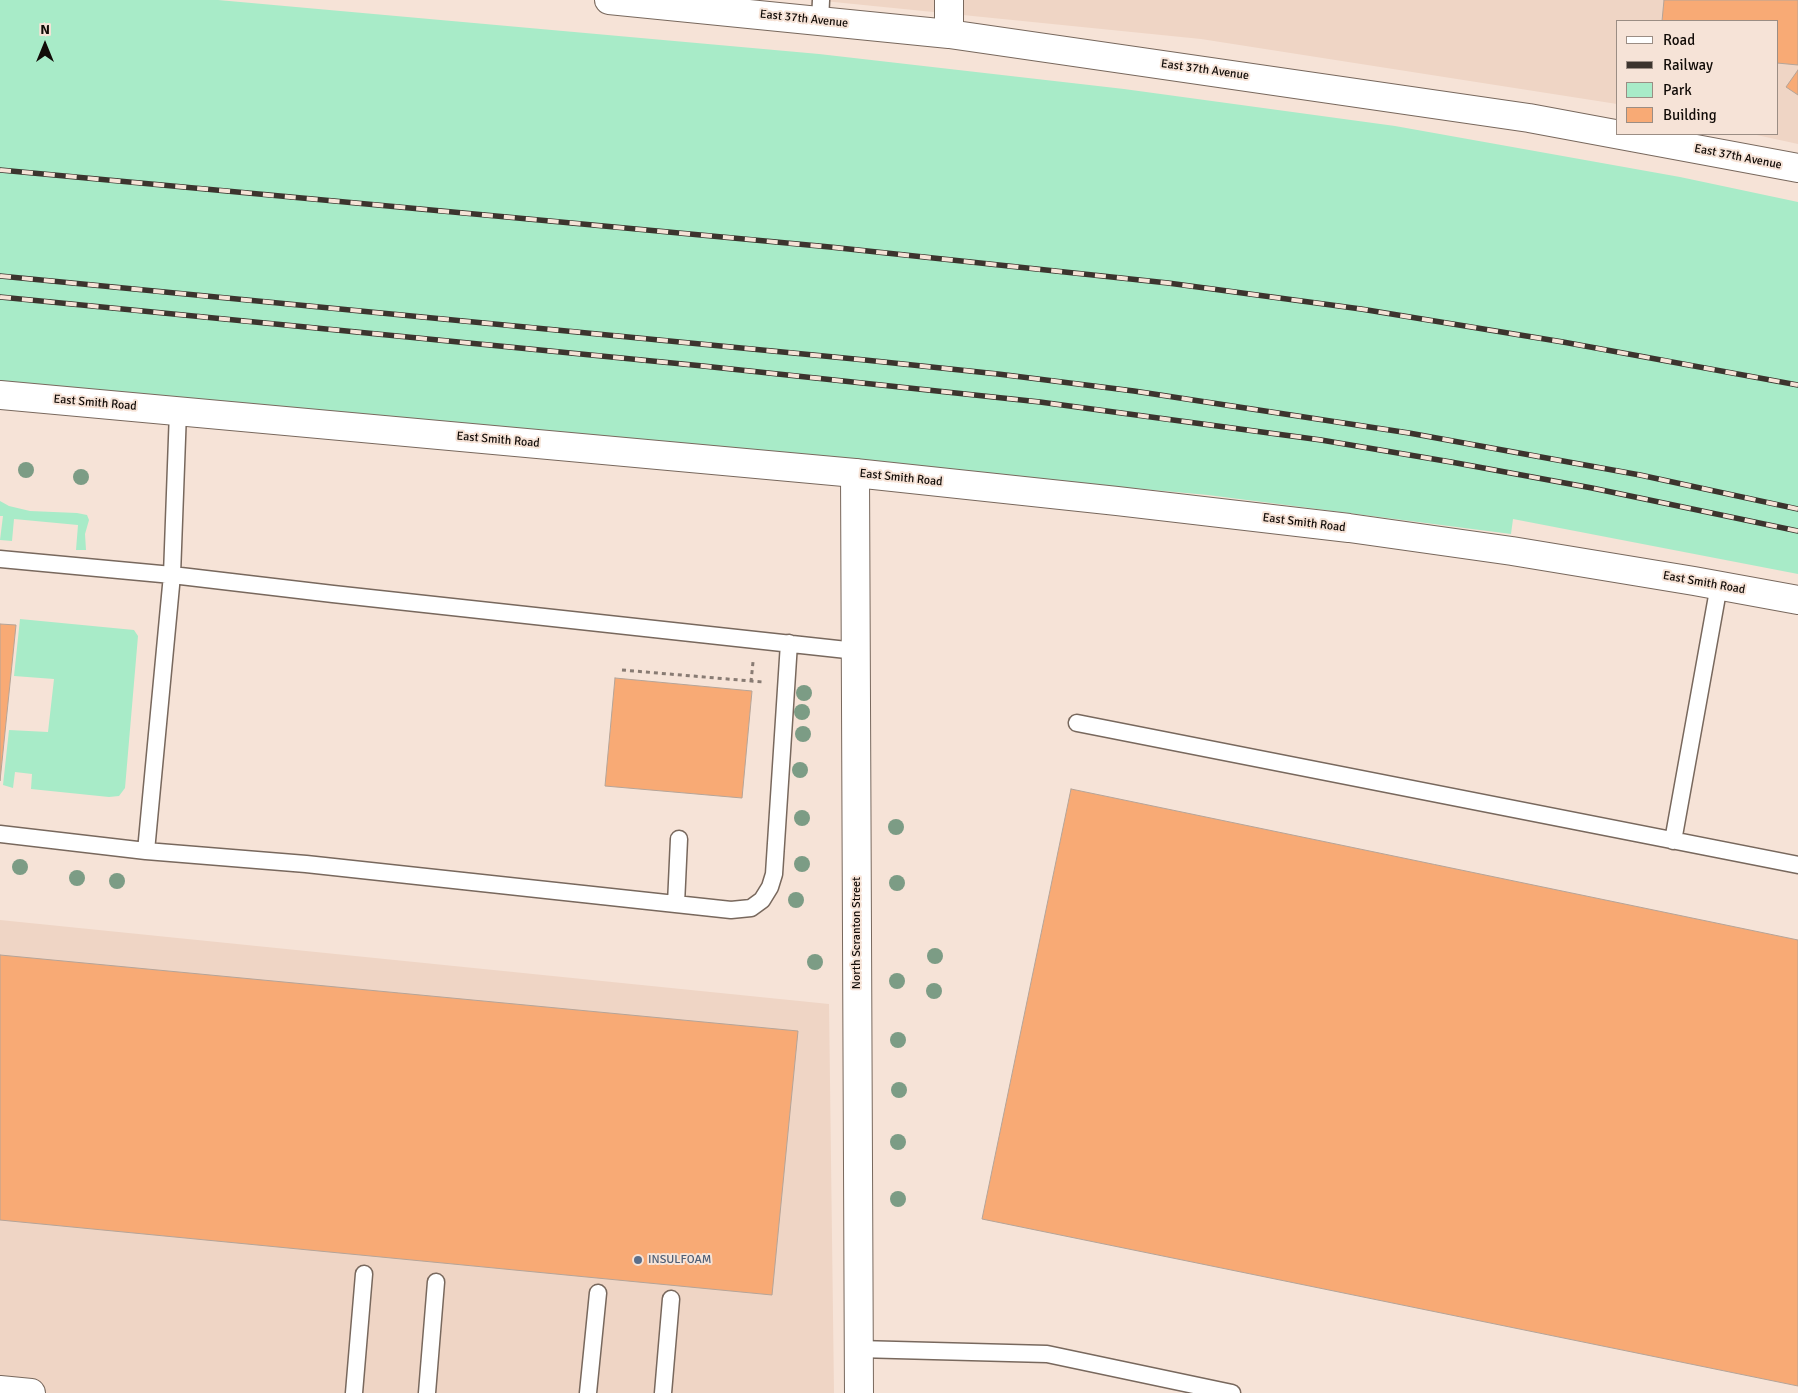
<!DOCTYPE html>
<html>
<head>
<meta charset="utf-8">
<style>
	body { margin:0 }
	#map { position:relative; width:1798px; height:1393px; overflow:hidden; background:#f6e3d7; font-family:Signika,sans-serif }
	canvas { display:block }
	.legend { position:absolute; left:1616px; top:20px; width:162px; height:115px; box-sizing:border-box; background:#f6e3d7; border:1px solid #9b8d84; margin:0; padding:6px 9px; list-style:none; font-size:15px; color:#120c08 }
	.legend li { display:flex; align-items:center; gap:10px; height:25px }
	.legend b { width:25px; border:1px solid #9b8d84 }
	.north { position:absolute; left:20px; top:20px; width:50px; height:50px; -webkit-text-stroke:4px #f6e3d7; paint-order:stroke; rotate:0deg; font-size:14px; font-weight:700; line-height:20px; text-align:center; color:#120c08 }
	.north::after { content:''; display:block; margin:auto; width:18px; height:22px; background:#120c08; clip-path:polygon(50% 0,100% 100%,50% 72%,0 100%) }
</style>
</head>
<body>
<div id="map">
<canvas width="1798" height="1393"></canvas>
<ul class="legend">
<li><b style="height:6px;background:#fff"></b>Road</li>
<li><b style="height:6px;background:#3c342e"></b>Railway</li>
<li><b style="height:14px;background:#a8ebc8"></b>Park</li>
<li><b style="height:14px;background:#f8aa75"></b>Building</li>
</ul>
<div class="north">N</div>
</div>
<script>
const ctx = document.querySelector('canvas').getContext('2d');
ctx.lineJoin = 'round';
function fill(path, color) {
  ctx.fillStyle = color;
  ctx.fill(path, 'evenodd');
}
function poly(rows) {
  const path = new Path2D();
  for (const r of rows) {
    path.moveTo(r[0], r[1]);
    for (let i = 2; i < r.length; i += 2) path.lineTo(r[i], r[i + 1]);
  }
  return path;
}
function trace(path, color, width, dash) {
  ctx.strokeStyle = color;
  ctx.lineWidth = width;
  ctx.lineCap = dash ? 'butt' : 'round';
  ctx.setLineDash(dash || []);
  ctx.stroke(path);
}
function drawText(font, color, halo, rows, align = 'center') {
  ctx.font = font + ' Signika,sans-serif';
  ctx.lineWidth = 4;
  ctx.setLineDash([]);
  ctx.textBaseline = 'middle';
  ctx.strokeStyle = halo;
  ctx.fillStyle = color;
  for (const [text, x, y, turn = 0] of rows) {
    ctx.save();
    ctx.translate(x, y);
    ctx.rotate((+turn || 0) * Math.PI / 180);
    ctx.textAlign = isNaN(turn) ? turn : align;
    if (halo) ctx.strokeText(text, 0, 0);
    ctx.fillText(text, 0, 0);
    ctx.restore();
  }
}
fill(poly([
	[814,0,1798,0,1798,144,1752,134,1777,134,1777,21,1617,21,1617,104,1201,39],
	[0,920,829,1004,834,1393,0,1393]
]), '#efd5c5');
fill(poly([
	[0,0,218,0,819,54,1124,89,1395,126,1680,177,1798,202,1798,574,1513,519,1511,534,1208,495,365,419,0,382],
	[0,501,9,506,30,511,77,513,87,515,89,520,85,534,86,550,76,550,78,525,14,519,12,541,0,540,3,516,0,516],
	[20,619,134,630,138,636,125,788,119,796,109,797,31,789,32,774,15,772,13,788,3,785,9,730,48,732,54,679,14,676]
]), '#a8ebc8');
const building = poly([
	[1664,0,1798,0,1798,65,1777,63,1777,21,1662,21,1664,0],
	[1798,70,1798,95,1786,87,1798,70],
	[0,624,16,625,0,781,0,624],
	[615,678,752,691,742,798,605,786,615,678],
	[1071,789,1798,940,1798,1386,982,1219,1071,789],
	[0,955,798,1031,772,1295,0,1220,0,955]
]);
fill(building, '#f8aa75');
trace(building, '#b5a498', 1);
const lane = poly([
	[820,21,821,0],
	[178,411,172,575,333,594,856,651],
	[0,559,172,575,146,851],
	[1077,723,1798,865],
	[0,834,146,851,306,864,731,910,751,908,762,900,770,887,774,874,789,643],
	[1673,841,1719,585],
	[676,904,679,839],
	[858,1349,1047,1354,1232,1393],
	[354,1393,364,1274],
	[427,1393,436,1282],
	[588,1393,598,1293],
	[663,1393,671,1299]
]);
const street = poly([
	[609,0,949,34,1529,118,1798,168],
	[949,0,949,34],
	[855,473,859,1393],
	[0,1390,31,1393]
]);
const secondary = poly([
	[0,395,855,473,1117,501,1349,528,1512,551,1694,581,1798,600]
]);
trace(lane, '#78685d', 19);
trace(street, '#78685d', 30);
trace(secondary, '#78685d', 30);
trace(poly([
	[622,670,763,682],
	[751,682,753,662]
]), '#887b73', 3, [4, 4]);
trace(lane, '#fff', 16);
trace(street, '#fff', 28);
trace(secondary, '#fff', 28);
const rail = poly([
	[0,170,830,247,1168,283,1361,309,1563,342,1798,385],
	[0,276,865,360,998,374,1134,391,1409,433,1640,475,1798,509],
	[0,297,703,366,1040,402,1321,440,1451,462,1592,488,1798,531]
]);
trace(rail, '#3c342e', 5.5);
trace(rail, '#f6e3d7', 4, [11]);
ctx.fillStyle = '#7c9c85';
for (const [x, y] of [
	[26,470],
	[81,477],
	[804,693],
	[802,712],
	[803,734],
	[800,770],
	[802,818],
	[896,827],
	[802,864],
	[20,867],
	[77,878],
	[117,881],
	[897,883],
	[796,900],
	[935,956],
	[815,962],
	[897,981],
	[934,991],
	[898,1040],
	[899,1090],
	[898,1142],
	[898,1199]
]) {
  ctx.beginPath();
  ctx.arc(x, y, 8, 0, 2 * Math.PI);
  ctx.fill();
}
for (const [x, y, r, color] of [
	[638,1260,5,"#5c6f8a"]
]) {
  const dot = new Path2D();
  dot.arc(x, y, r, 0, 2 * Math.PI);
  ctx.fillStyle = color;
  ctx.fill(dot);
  trace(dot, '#f6e3d7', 2);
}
drawText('12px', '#120c08', '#f6e3d7', [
	["East 37th Avenue",804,19,6],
	["East 37th Avenue",1205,70,8],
	["East 37th Avenue",1738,157,11],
	["East Smith Road",95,403,5],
	["East Smith Road",498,440,5],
	["East Smith Road",901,478,6],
	["East Smith Road",1304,523,7],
	["East Smith Road",1704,583,10],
	["North Scranton Street",857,933,-90]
]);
drawText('12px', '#4e5e75', '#f6e3d7', [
	["INSULFOAM",648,1260]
], 'left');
</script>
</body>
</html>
